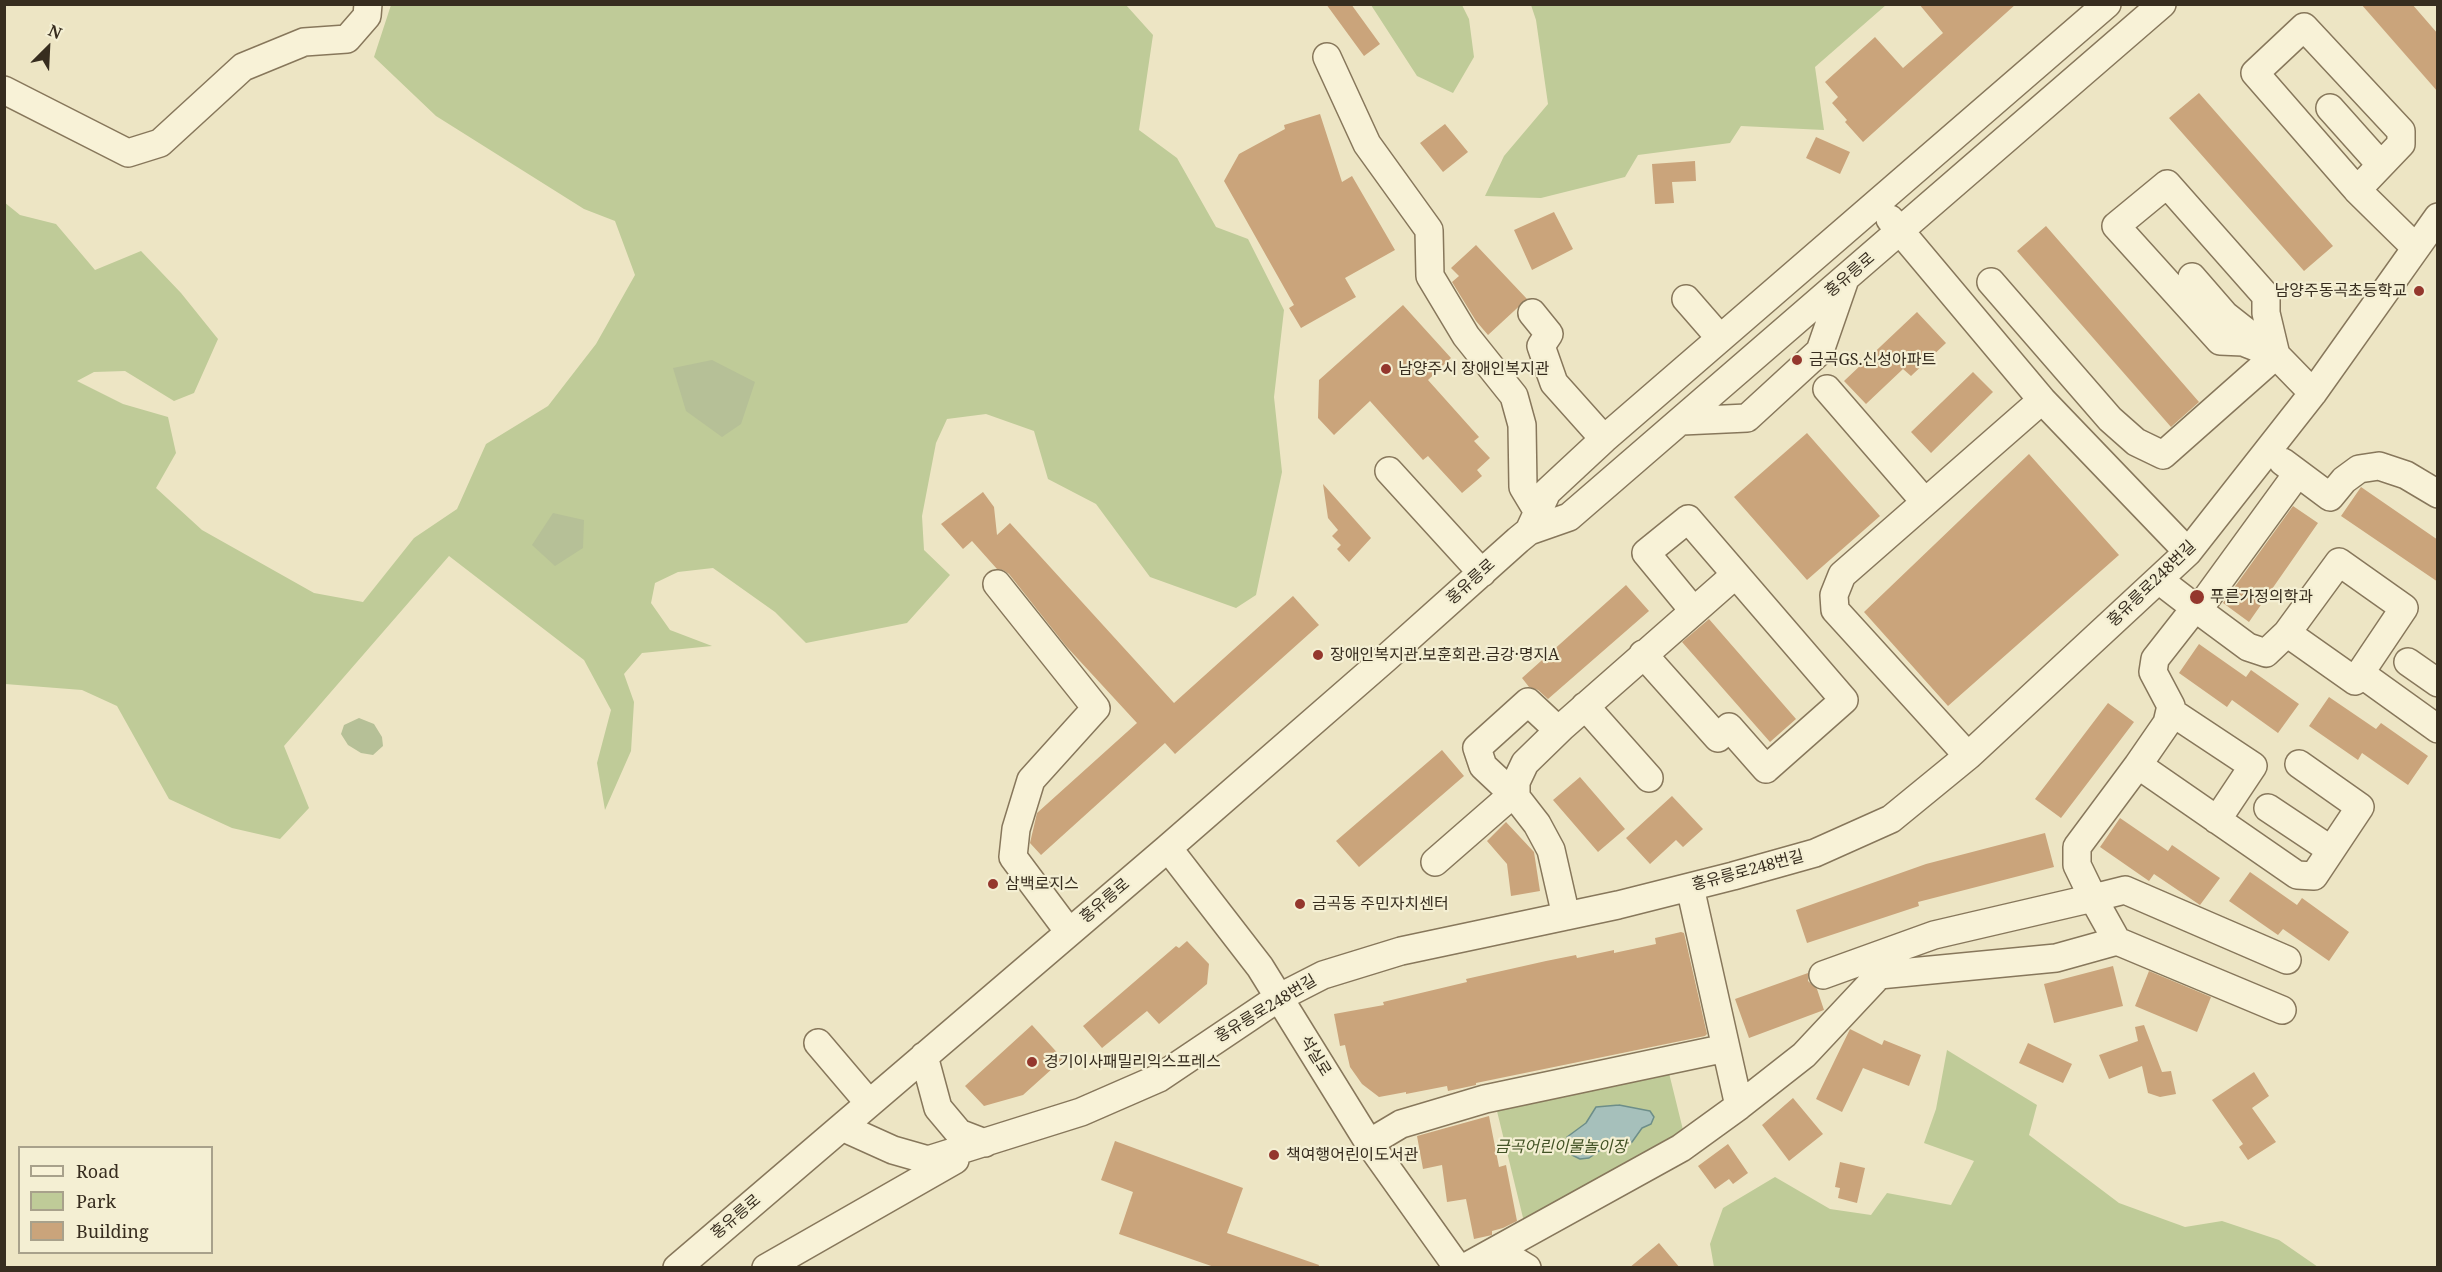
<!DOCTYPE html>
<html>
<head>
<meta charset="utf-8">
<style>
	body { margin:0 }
	#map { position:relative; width:2442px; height:1272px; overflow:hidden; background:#ede5c4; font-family:"Noto Serif",serif }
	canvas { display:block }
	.frame { position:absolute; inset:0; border:6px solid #372d1f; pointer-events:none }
	.legend { position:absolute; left:18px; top:1146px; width:195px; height:108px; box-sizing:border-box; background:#f4efd3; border:2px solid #a8a18b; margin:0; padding:8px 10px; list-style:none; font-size:18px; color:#372d1f }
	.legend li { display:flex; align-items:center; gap:12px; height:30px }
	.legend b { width:30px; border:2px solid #a8a18b }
	.north { position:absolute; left:18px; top:18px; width:60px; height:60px; -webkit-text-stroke:4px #f4efd3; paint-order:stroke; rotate:24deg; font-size:16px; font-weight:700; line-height:24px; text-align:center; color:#372d1f }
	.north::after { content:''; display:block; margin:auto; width:21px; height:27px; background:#372d1f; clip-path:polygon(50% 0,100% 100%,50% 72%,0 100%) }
</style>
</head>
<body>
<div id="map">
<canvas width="2442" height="1272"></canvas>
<div class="frame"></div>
<ul class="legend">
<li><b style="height:8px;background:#f8f2d7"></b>Road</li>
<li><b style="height:16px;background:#bfcb98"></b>Park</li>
<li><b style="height:16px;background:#caa47b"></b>Building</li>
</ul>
<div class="north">N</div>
</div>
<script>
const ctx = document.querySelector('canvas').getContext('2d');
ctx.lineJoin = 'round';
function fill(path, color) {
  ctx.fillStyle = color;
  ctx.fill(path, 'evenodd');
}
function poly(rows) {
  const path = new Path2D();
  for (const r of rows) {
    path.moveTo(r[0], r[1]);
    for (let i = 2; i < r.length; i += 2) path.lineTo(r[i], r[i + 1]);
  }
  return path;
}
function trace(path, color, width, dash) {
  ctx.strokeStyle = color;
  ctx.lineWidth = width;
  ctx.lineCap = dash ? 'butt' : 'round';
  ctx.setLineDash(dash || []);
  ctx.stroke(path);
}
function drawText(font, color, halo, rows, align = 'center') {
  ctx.font = font + ' "Noto Serif","Noto Sans KR",serif';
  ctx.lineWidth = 4.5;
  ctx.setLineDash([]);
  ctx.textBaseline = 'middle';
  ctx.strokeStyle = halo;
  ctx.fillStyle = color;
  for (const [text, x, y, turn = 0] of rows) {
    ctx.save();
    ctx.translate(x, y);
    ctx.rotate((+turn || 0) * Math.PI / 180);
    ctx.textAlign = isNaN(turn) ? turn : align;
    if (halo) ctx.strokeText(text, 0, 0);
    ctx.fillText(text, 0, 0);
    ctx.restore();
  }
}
fill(poly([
	[391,5,1126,5,1153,35,1139,130,1177,158,1216,227,1248,239,1284,310,1274,397,1282,472,1256,595,1236,608,1150,577,1096,504,1048,479,1034,431,986,414,947,419,936,443,922,516,924,550,950,575,907,623,806,643,775,612,713,568,678,572,655,583,651,603,670,630,712,646,642,653,624,674,634,702,631,751,605,810,597,763,611,710,584,660,449,556,284,746,309,808,280,839,232,828,169,799,117,706,82,690,5,684,4,202,20,215,56,224,95,270,141,251,181,293,218,339,194,393,174,401,125,371,94,372,77,381,123,404,168,417,176,453,156,488,202,530,314,593,363,602,414,538,457,509,486,444,548,406,596,344,635,275,615,221,584,209,436,116,374,57],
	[1371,5,1462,5,1469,19,1474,57,1453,93,1417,76],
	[1531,5,1531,4,1886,5,1815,67,1824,130,1741,126,1730,143,1638,155,1625,177,1541,198,1485,196,1504,156,1548,104,1536,20],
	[1947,1050,2037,1105,2029,1135,2119,1203,2185,1227,2222,1221,2279,1240,2318,1267,1714,1267,1710,1244,1723,1208,1775,1177,1830,1209,1871,1215,1887,1193,1951,1205,1974,1161,1924,1143,1936,1109],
	[1668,1069,1684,1134,1525,1226,1496,1107]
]), '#bfcb98');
fill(poly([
	[712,360,755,382,741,424,722,437,686,411,673,368],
	[553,513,584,520,583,548,555,566,532,545],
	[359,718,374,724,382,737,383,746,373,755,361,753,348,745,341,734,344,725]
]), '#b6c097');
const water = poly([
	[1619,1105,1650,1111,1654,1117,1651,1124,1642,1128,1632,1142,1625,1146,1605,1147,1589,1158,1580,1159,1572,1155,1567,1148,1567,1137,1586,1123,1596,1107,1619,1105]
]);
fill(water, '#a6c0bb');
trace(water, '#6d8e89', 1.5);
fill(poly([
	[1326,4,1351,4,1380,44,1364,56],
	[1919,4,2016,4,1863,142,1845,122,1847,120,1832,103,1838,97,1825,82,1875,37,1903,68,1943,33],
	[2361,4,2412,4,2438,34,2438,92],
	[2199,93,2333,246,2304,271,2169,118],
	[1320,114,1342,182,1352,176,1395,250,1345,278,1356,297,1301,328,1289,308,1294,305,1224,181,1239,154,1285,129,1284,125],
	[1445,124,1468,152,1443,172,1420,143],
	[1816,137,1850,152,1840,174,1806,158],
	[1695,161,1696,181,1672,182,1674,203,1655,204,1652,164],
	[1554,212,1573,249,1532,270,1514,230],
	[2046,226,2199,402,2171,427,2017,251],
	[1476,245,1527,299,1488,335,1476,321,1452,282,1459,276,1451,268],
	[1403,305,1451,358,1428,380,1479,437,1474,441,1490,458,1477,470,1482,476,1462,493,1428,456,1423,460,1370,401,1334,435,1318,418,1319,380],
	[1917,312,1946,343,1911,376,1903,369,1866,404,1844,381],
	[1973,372,1993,392,1931,453,1911,432],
	[1807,433,1880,516,1807,580,1734,497],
	[2029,454,2119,555,1948,706,1864,612],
	[1323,484,1371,538,1349,562,1337,549,1341,545,1332,536,1338,530,1328,518],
	[2361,487,2438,540,2438,582,2341,516],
	[983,492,994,507,997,535,1010,523,1174,703,1293,596,1319,625,1175,754,1165,743,1041,855,1030,843,1037,813,1137,723,1066,646,1009,574,1003,570,997,569,972,541,963,549,941,524],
	[2293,506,2318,523,2249,622,2223,603],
	[1626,585,1649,611,1548,699,1538,690,1529,687,1522,678],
	[1709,619,1796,719,1770,742,1682,642],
	[2199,644,2246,677,2251,670,2299,704,2278,733,2232,700,2227,707,2179,673],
	[2329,697,2376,729,2381,723,2428,756,2408,785,2362,753,2358,760,2309,726],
	[2108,703,2134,722,2061,818,2035,799],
	[1442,750,1464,776,1359,867,1336,841],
	[1580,777,1625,829,1598,852,1553,800],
	[1672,796,1703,829,1683,847,1676,840,1650,864,1626,838],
	[2120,818,2168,851,2172,845,2220,878,2200,905,2154,874,2149,881,2100,847],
	[1506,822,1534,852,1540,891,1511,896,1507,864,1487,841],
	[2045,833,2054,867,1918,902,1919,906,1807,943,1796,910,1926,864],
	[2250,872,2297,905,2302,898,2349,932,2329,961,2283,929,2278,935,2229,901],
	[1681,932,1684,933,1707,1034,1705,1036,1476,1083,1476,1085,1448,1091,1447,1086,1406,1094,1406,1092,1379,1097,1362,1084,1350,1067,1345,1045,1340,1046,1334,1014,1384,1005,1383,1002,1467,982,1466,979,1546,961,1576,955,1577,958,1614,950,1614,953,1656,944,1655,938],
	[1187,941,1209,964,1207,984,1159,1024,1147,1011,1102,1048,1083,1026,1176,946,1179,948],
	[2113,966,2123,1006,2054,1023,2044,984],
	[2149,971,2211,997,2197,1032,2135,1006],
	[1808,973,1808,981,1817,989,1824,1010,1749,1038,1735,999],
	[1032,1025,1063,1059,1023,1095,984,1106,965,1086],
	[2144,1025,2162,1072,2171,1071,2176,1094,2160,1097,2148,1093,2142,1066,2109,1079,2099,1055,2138,1041,2135,1027],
	[1850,1029,1882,1045,1884,1040,1921,1055,1909,1086,1863,1068,1842,1112,1816,1099],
	[2028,1043,2072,1064,2063,1083,2019,1063],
	[2254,1072,2269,1096,2252,1108,2276,1142,2248,1160,2239,1147,2243,1144,2212,1100],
	[1793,1098,1823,1134,1789,1161,1762,1125],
	[1489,1116,1499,1167,1506,1165,1517,1221,1503,1228,1492,1231,1492,1235,1474,1239,1466,1199,1447,1202,1442,1165,1423,1169,1417,1136],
	[1115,1141,1243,1188,1227,1233,1319,1265,1318,1268,1217,1268,1119,1234,1133,1192,1101,1180],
	[1728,1144,1748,1173,1733,1184,1729,1179,1715,1189,1698,1166],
	[1840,1162,1865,1168,1857,1203,1838,1198,1840,1188,1835,1187],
	[1659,1243,1680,1268,1629,1268]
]), '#caa47b');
const minor = poly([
	[1327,57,1367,144,1429,230,1430,276,1466,336,1514,396,1522,425,1523,487,1538,512],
	[4,90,128,153,160,143,243,67,304,42,347,39,367,16,368,4],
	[2330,108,2380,164],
	[2357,190,2255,73,2304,27,2401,131,2401,144,2357,190,2416,248],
	[1890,219,2042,400,1842,575,1834,595,1835,610,1968,756],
	[2192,277,2225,315,2263,345],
	[1991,282,2110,419,2136,442,2163,455,2276,355],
	[1686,299,1720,338],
	[1532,313,1549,334,1541,346,1554,383,1604,439],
	[2276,355,2243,342,2220,341,2116,226,2167,184,2266,296,2266,313,2276,355,2313,393],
	[1827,389,1925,502],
	[2042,400,2188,552],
	[1682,421,1747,418,1820,351,1845,279],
	[2283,462,2330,497,2344,480,2359,469,2379,466,2406,475,2438,494],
	[1389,471,1482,573],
	[1529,531,1547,492,1604,439,2107,4],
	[2159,580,2198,610,2297,474],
	[997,584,1096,708,1031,780,1016,829,1013,857,1069,932],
	[2195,608,2155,659,2153,672,2171,706,2167,723,2138,765,2297,875,2314,876,2360,807,2299,764],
	[2198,610,2248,647,2266,653,2287,633,2339,562,2404,608,2355,681,2287,633],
	[1643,654,1718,738,1729,727,1766,769,1844,700,1688,519,1646,553,1693,610],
	[2408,662,2438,683],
	[2360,673,2438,729],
	[1585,706,1649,778],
	[2170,711,2253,766,2217,820],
	[2138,765,2077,847,2077,865,2093,898,2125,890,2287,960],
	[1516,797,1483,766,1477,748,1528,702,1558,730],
	[2268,808,2331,850],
	[1168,848,1260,967,1369,1143,1458,1268],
	[1435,862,1513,794],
	[1690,887,1739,1106,1804,1055,1879,975,2056,958,2117,941],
	[1566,916,1551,850,1537,824,1516,797,1516,782,1525,763,1562,727,1735,575],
	[1823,975,1934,935,2093,898,2117,941,2282,1010],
	[818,1043,869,1103],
	[924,1056,938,1108,959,1133,985,1143],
	[842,1127,893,1150,928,1160,1081,1112,1159,1078,1278,998,1323,975,1401,951,1618,905,1733,876,1815,853,1891,819,1968,756,2188,552,2313,393,2438,217],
	[1369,1143,1401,1124,1485,1099,1726,1048],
	[1482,1262,1504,1254,1527,1268],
	[677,1268,1168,848,1385,659,1518,540,1529,531,1569,517,2162,4],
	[766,1268,955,1160],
	[1464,1268,1681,1148,1739,1106]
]);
trace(minor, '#87775b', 30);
trace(minor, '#f8f2d7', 27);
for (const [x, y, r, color] of [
	[2419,291,6,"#94372d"],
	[1797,360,6,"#94372d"],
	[1386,369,6,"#94372d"],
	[2197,597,8,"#94372d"],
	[1318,655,6,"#94372d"],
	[993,884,6,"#94372d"],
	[1300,904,6,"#94372d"],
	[1032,1062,6,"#94372d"],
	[1274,1155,6,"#94372d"]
]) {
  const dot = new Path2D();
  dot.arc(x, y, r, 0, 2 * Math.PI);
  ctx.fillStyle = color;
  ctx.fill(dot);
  trace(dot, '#f4efd3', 2);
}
drawText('16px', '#372d1f', '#f4efd3', [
	["홍유릉로",1850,275,-40],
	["홍유릉로",1471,582,-42],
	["홍유릉로248번길",2152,584,-44],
	["홍유릉로248번길",1748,871,-15],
	["홍유릉로",1105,901,-40],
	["홍유릉로248번길",1266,1009,-31],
	["석실로",1315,1056,58],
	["홍유릉로",736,1217,-40]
]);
drawText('16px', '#372d1f', '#f4efd3', [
	["남양주동곡초등학교",2407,291,"right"],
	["금곡GS.신성아파트",1809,360],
	["남양주시 장애인복지관",1398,369],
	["푸른가정의학과",2210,597],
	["장애인복지관.보훈회관.금강·명지A",1330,655],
	["삼백로지스",1005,884],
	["금곡동 주민자치센터",1312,904],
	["경기이사패밀리익스프레스",1044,1062],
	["책여행어린이도서관",1286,1155]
], 'left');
drawText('italic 16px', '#435326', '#f4efd3', [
	["금곡어린이물놀이장",1561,1147]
]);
</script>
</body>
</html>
